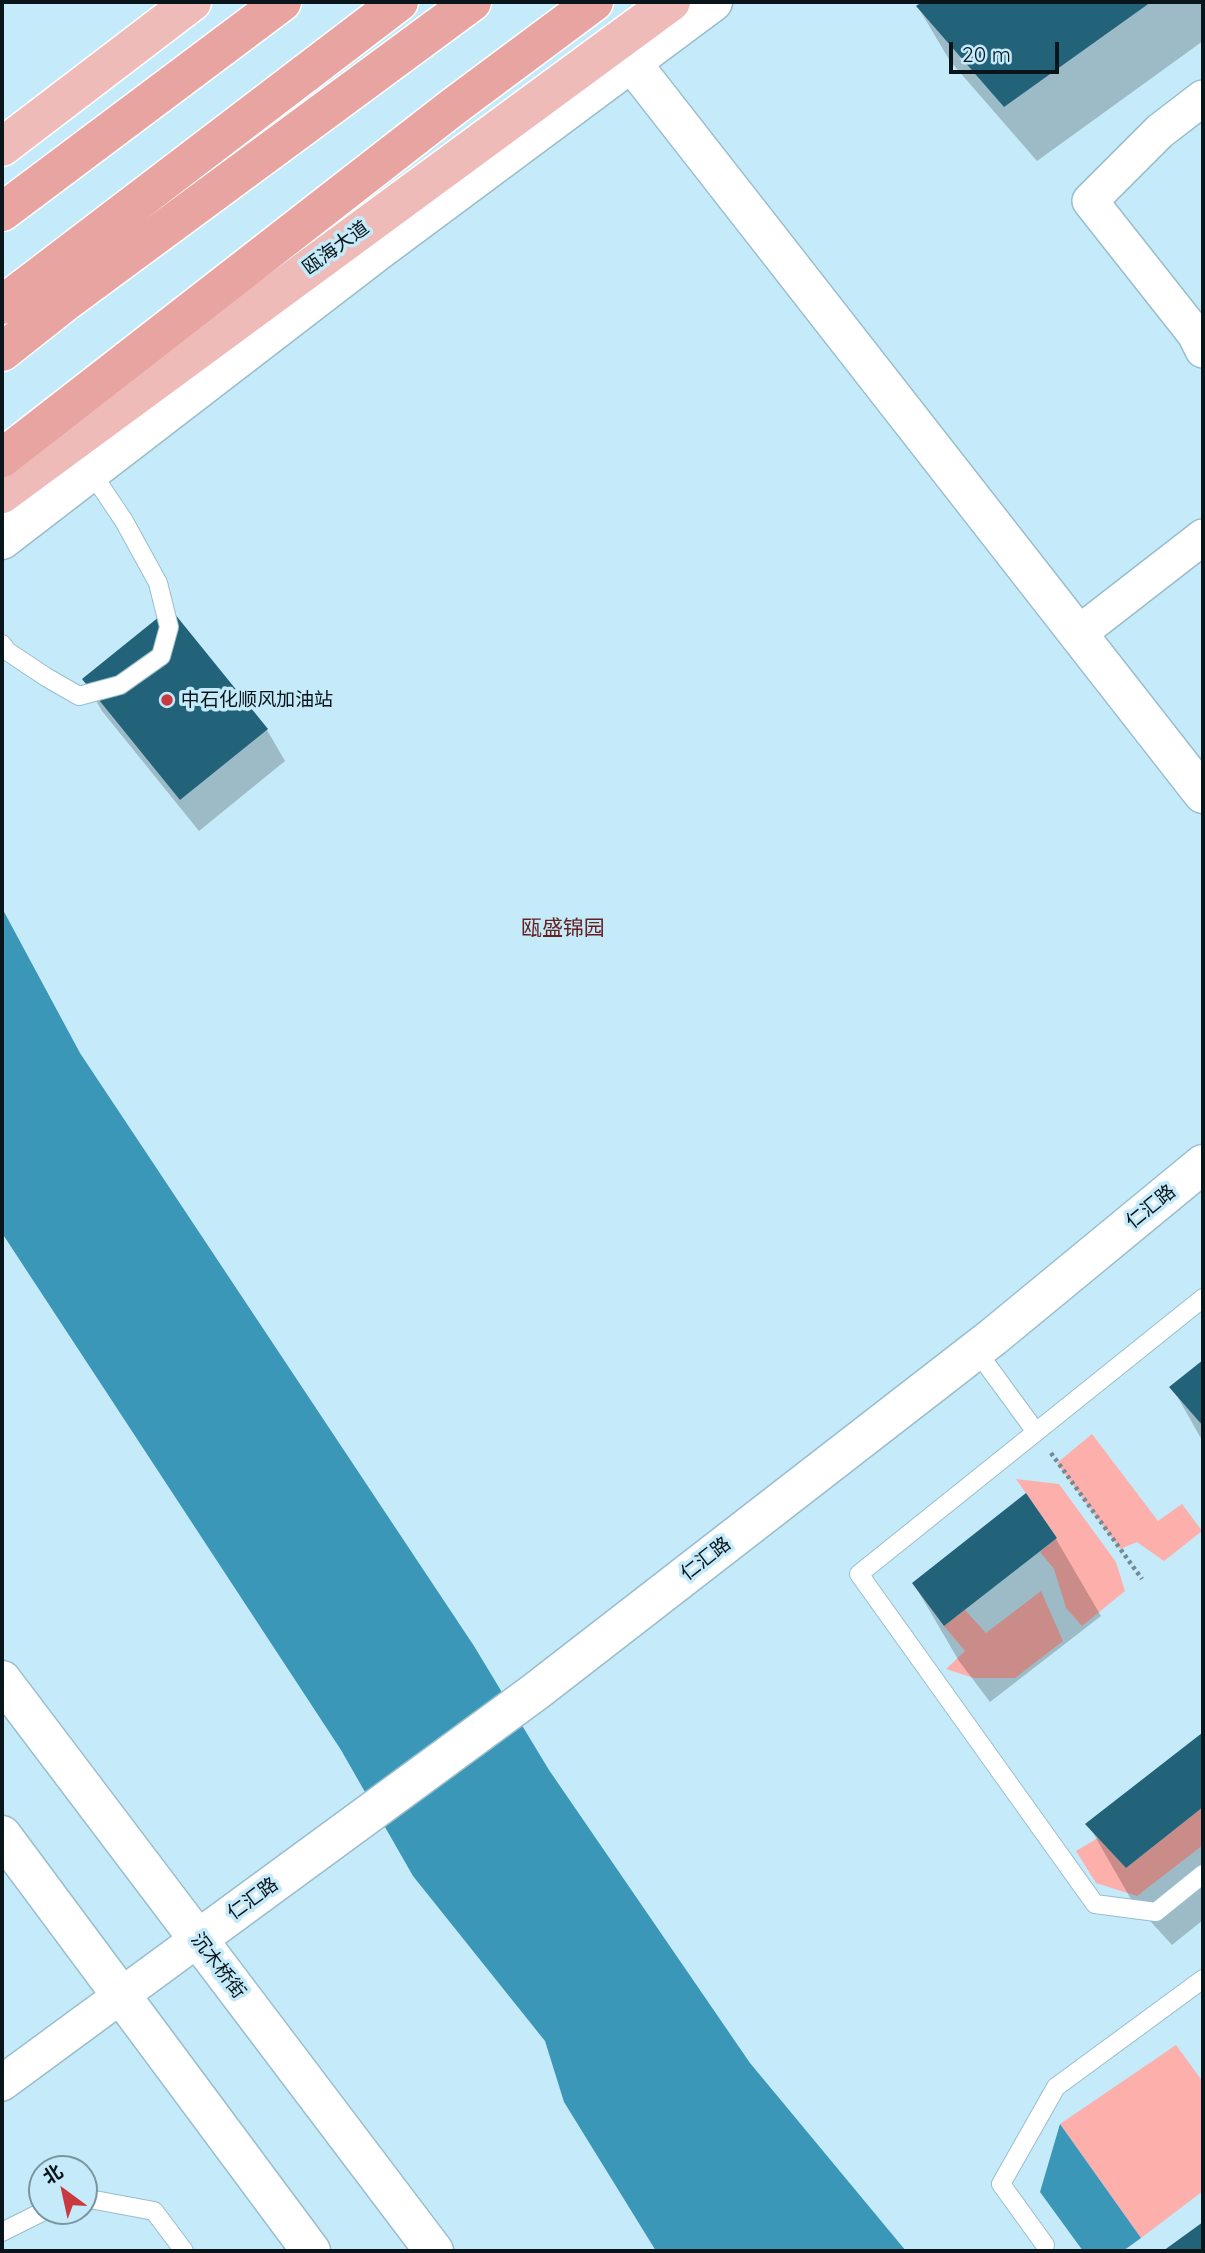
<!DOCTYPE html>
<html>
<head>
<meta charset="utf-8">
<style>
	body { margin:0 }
	#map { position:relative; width:1205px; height:2253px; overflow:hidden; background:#c5eaf9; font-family:Quicksand,"Noto Sans SC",sans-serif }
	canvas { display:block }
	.frame { position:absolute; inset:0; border:4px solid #08151a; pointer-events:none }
	.north { position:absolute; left:28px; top:2155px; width:70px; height:70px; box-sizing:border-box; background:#c5eaf9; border:2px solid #7995a0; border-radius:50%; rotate:327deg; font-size:19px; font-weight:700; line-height:28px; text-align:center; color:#08151a }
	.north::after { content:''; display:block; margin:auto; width:24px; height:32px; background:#c93940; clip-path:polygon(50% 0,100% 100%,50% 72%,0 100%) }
	.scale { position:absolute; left:949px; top:42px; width:110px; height:32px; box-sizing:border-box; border:4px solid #08151a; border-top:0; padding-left:9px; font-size:21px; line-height:24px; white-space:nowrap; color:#08151a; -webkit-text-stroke:5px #c5eaf9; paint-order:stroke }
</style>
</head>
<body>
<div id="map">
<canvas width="1205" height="2253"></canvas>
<div class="frame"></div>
<div class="north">北</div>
<div class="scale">20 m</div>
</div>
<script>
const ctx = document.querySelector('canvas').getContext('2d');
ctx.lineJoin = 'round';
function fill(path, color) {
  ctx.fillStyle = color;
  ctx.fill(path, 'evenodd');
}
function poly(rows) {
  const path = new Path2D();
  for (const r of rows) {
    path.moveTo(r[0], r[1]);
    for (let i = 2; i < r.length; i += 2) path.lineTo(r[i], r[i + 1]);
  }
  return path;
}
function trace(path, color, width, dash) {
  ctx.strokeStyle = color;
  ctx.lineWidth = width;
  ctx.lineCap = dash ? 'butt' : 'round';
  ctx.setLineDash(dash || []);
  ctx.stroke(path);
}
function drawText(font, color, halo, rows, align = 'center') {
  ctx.font = font + ' Quicksand,"Noto Sans SC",sans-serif';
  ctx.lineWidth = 7;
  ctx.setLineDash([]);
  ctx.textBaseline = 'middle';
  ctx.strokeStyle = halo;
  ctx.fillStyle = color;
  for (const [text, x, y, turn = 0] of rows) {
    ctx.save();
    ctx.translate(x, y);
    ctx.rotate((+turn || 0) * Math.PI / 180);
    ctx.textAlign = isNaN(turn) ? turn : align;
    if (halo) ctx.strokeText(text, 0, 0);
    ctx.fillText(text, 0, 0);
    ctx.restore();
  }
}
fill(poly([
	[1092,1434,1158,1521,1182,1504,1202,1531,1164,1561,1137,1542,1120,1549,1057,1463],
	[1016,1479,1059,1484,1116,1562,1125,1591,1082,1626,1066,1608,1054,1569,1040,1552,1057,1538],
	[1041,1591,1063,1641,1015,1678,974,1678,946,1669,965,1651,944,1626,965,1610,986,1633],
	[1203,1807,1203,1845,1137,1896,1096,1883,1076,1851,1098,1838,1126,1868],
	[1176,2045,1203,2082,1203,2191,1141,2238,1060,2124]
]), '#fcafab');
fill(poly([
	[2,908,80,1053,474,1646,549,1770,750,2063,906,2251,656,2251,564,2102,545,2041,413,1876,341,1750,2,1233],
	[1060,2124,1141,2238,1123,2251,1083,2251,1040,2192]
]), '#3b97b8');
fill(poly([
	[925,2,1203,2,1203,41,1037,161,950,61,918,7],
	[170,611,267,730,285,761,199,831,102,711,84,680],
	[1203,1362,1203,1442,1172,1387],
	[1025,1496,1056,1539,1101,1616,990,1702,959,1661,914,1584],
	[1202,1736,1203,1920,1172,1945,1132,1901,1088,1824]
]), '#0003');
fill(poly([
	[922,2,1151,2,1004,107,916,6],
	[170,608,268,729,180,800,82,679],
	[1203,1360,1203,1426,1169,1387],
	[1026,1493,1057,1538,944,1626,912,1583],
	[1202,1733,1203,1807,1126,1868,1085,1824],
	[1203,2222,1203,2251,1163,2251]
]), '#22637a');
const service = poly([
	[2,644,7,651,46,677,79,696,120,685,161,656,169,627,158,583,124,521,91,472],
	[1203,1298,859,1574,1095,1904,1156,1912,1203,1874],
	[976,1350,1036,1432],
	[84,2198,154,2211,184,2251],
	[2,2232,44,2211],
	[1045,2245,1001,2184,1056,2087,1203,1979]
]);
const minor = poly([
	[1203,98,1160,131,1090,201,1195,334,1203,350],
	[1078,634,1203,537],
	[2,2083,198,1939]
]);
const tertiary = poly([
	[631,62,1203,794],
	[2,540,378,251,713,2],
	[2,1680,434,2251],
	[2,1835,311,2251],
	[198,1939,535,1692,993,1337,1203,1164]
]);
const primary = poly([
	[2,147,192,2],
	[2,494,671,2]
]);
const trunk = poly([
	[2,212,282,2],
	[2,305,399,2],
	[2,352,64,303,472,2],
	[2,458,453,107,594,2]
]);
trace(service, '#99bdcc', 20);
trace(minor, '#99bdcc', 38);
trace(tertiary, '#99bdcc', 41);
trace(primary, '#fff', 41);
trace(trunk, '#fff', 41);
trace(poly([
	[1051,1453,1142,1579]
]), '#718b96', 4.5, [3.5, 3.5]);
trace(service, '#fff', 18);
trace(minor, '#fff', 35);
trace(tertiary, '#fff', 38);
trace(primary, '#eebbb8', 38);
trace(trunk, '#e8a4a0', 38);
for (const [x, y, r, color] of [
	[167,700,7,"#c93940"]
]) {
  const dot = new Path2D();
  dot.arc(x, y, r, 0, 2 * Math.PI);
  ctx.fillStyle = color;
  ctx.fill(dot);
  trace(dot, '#c5eaf9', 2.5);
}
drawText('19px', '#08151a', '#c5eaf9', [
	["瓯海大道",336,248,-36],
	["仁汇路",1151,1207,-39],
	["仁汇路",706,1559,-38],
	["仁汇路",253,1899,-36],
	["沉木桥街",218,1966,53]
]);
drawText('19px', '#08151a', '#c5eaf9', [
	["中石化顺风加油站",181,700]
], 'left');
drawText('21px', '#652021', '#c5eaf9', [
	["瓯盛锦园",563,929]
]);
</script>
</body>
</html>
